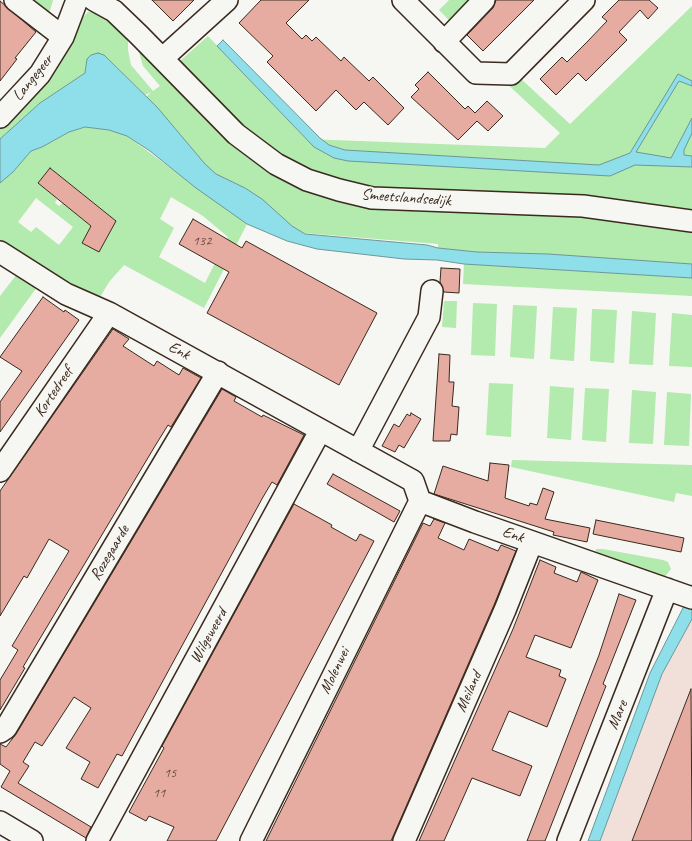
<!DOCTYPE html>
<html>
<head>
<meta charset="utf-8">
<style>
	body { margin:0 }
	canvas { display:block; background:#f6f6f2 }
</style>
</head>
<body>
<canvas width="692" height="841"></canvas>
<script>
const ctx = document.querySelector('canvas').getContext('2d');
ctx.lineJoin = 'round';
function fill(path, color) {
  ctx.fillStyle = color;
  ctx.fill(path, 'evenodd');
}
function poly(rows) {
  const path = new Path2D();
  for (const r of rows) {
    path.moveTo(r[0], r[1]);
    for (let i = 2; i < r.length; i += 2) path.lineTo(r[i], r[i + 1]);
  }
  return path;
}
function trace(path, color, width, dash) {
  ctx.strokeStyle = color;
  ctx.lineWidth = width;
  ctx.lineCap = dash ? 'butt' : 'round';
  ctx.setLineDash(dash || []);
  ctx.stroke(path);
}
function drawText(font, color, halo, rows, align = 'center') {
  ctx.font = font + ' Caveat,sans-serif';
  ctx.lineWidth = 4;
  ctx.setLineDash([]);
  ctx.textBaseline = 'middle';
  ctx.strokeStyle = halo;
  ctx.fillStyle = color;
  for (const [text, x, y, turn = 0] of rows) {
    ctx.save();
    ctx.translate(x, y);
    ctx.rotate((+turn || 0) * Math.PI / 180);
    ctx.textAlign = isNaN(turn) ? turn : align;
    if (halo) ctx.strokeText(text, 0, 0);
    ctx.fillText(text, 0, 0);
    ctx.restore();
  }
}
fill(poly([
	[692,619,692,841,600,841,662,674]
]), '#f1e0da');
fill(poly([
	[31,0,53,0,49,14],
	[449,0,474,0,452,23,439,10],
	[692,6,692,265,548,254,477,252,438,248,438,244,291,232,233,198,145,98,151,92,145,95,104,55,87,59,85,73,40,103,0,139,0,125,81,19,88,12,100,13,128,38,128,50,131,65,153,91,160,86,143,66,138,49,182,68,180,61,208,36,306,139,545,148,560,133,504,81,521,79,570,124],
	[85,127,109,130,127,136,247,224,204,308,124,265,109,282,99,299,15,251,0,240,0,183,13,172,31,151,42,147,69,132],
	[50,168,116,221,99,252,82,243,91,226,63,203,59,206,55,203,57,199,38,183],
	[171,197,203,216,228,237,205,283,159,257,174,228,160,219],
	[36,198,73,227,59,245,36,227,31,232,18,222],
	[464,264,692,278,692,296,463,284],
	[17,274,37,287,0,338,0,296],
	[444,301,457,301,456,328,442,327],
	[473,303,497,304,495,356,471,355],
	[513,305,537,306,534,359,510,357],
	[553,307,577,308,574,361,550,359],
	[592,309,617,310,614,363,590,361],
	[632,311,656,313,653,365,629,364],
	[672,313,692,315,692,367,669,366],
	[489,383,513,384,511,437,486,435],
	[550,386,574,388,571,440,547,438],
	[585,388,609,389,606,442,582,440],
	[632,390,656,392,653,444,629,443],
	[667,392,691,394,689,446,664,445],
	[512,460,692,465,692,496,676,493,674,502,511,467],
	[596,549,603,549,663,560,668,562,671,569,662,580,595,553]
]), '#b3eaad');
const water = poly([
	[223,40,320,138,329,145,345,150,599,165,630,153,678,74,692,81,692,86,679,81,636,152,671,158,692,118,692,133,684,150,684,155,692,156,692,167,635,165,610,176,348,161,334,158,314,147,217,46,223,40],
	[98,53,104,55,157,107,205,164,216,174,245,188,262,199,292,226,305,234,427,245,438,248,477,252,548,254,692,264,692,278,464,264,437,260,404,259,317,249,287,241,247,224,196,188,150,151,127,136,109,130,85,127,69,132,42,147,31,151,13,172,0,183,0,139,40,103,85,73,87,59,91,55,98,53],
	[692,585,692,619,662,674,600,841,588,841,650,673,684,606,692,585]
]);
fill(water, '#8edfe9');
trace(water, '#6d9798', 1);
const building = poly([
	[152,0,194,0,173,21,152,0],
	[261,0,309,0,286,23,302,39,306,35,312,41,316,37,341,61,344,57,369,81,373,77,404,108,388,125,364,102,356,110,336,90,316,111,267,62,273,56,239,23,261,0],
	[496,0,534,0,483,51,467,35,493,8,496,0],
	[619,0,649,0,658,8,648,19,640,10,619,32,627,40,586,81,578,73,556,95,540,79,562,57,567,62,587,42,607,21,602,17,619,0],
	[0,1,36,32,15,58,17,59,0,81,0,1],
	[428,72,465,109,468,106,475,113,487,101,503,116,488,131,477,121,458,140,411,97,419,89,415,85,428,72],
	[50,168,116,221,99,252,82,243,91,226,38,183,50,168],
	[193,219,242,248,246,241,377,313,339,385,207,313,229,272,179,244,193,219],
	[441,268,460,269,459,293,444,292,440,282,441,268],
	[43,297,64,312,65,310,79,320,0,432,0,402,22,371,0,357,43,297],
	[113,329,129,339,123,346,154,366,157,361,179,375,183,368,201,378,171,427,168,425,155,446,23,667,25,668,0,710,0,680,18,650,12,646,69,551,49,539,27,578,24,576,0,616,0,491,113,329],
	[439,354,450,355,449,382,454,382,452,406,459,407,457,435,451,434,450,441,433,441,439,354],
	[222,389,236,397,234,401,262,417,263,415,304,435,277,485,272,482,263,497,122,756,117,754,98,788,81,779,90,762,66,748,91,708,74,697,42,746,35,742,23,762,29,766,18,783,91,827,86,838,1,787,10,771,0,764,0,744,6,747,16,734,222,389],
	[411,413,421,419,404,448,399,445,395,452,382,446,394,424,399,427,407,414,410,416,411,413],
	[490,463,509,465,505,498,529,506,530,503,537,505,543,488,554,492,545,519,590,528,587,542,553,535,554,532,434,494,443,466,488,481,490,463],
	[333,474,400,511,394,522,327,484,333,474],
	[294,504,332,525,331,527,356,541,360,534,374,541,216,841,167,841,174,827,149,816,146,821,129,812,164,748,162,746,294,504],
	[434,519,445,523,438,538,464,550,469,539,498,551,501,545,516,551,494,605,391,841,266,841,423,523,430,526,434,519],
	[596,520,684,538,681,552,593,534,596,520],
	[540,560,556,567,554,573,577,582,581,572,598,580,571,648,535,635,526,657,561,670,559,676,566,679,547,727,509,711,492,750,532,766,520,796,472,778,444,841,419,841,513,629,540,560],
	[619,594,636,600,603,684,606,686,545,841,527,841,599,655,619,594],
	[691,689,692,841,632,841,691,689]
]);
fill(building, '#e6aca2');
trace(building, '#3b2a1e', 1);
const minor = poly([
	[15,0,63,37],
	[94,0,114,11,139,35,236,134,276,164,307,180,339,190,372,198,583,206,692,221],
	[403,0,476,73,511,74,584,0],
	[444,42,484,0],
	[163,58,227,0],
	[0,117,40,74,63,37,77,0],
	[0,252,66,294,109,313,413,481,420,501,475,522,692,598],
	[358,451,429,317,432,291],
	[0,471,109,313],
	[0,732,6,728,218,372],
	[0,822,32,841],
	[97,841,320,431],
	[251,841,420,501],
	[404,841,505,610,532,542],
	[568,841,667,589]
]);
trace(minor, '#3b2a1e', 24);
trace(minor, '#f6f6f2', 21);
drawText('14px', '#664a3f', null, [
	["132",202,241],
	["15",170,773],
	["11",159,793]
]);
drawText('16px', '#3b2a1e', '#f6f6f2', [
	["Langegeer",33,78,-51],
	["Smeetslandsedijk",406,198,4],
	["Enk",179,351,28],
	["Kortedreef",54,392,-56],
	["Enk",513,535,19],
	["Rozegaarde",110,553,-59],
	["Wilgeweerd",209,636,-61],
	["Molenwei",335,671,-64],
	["Meiland",469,692,-66],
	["Mare",618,715,-68]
]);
</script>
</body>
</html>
